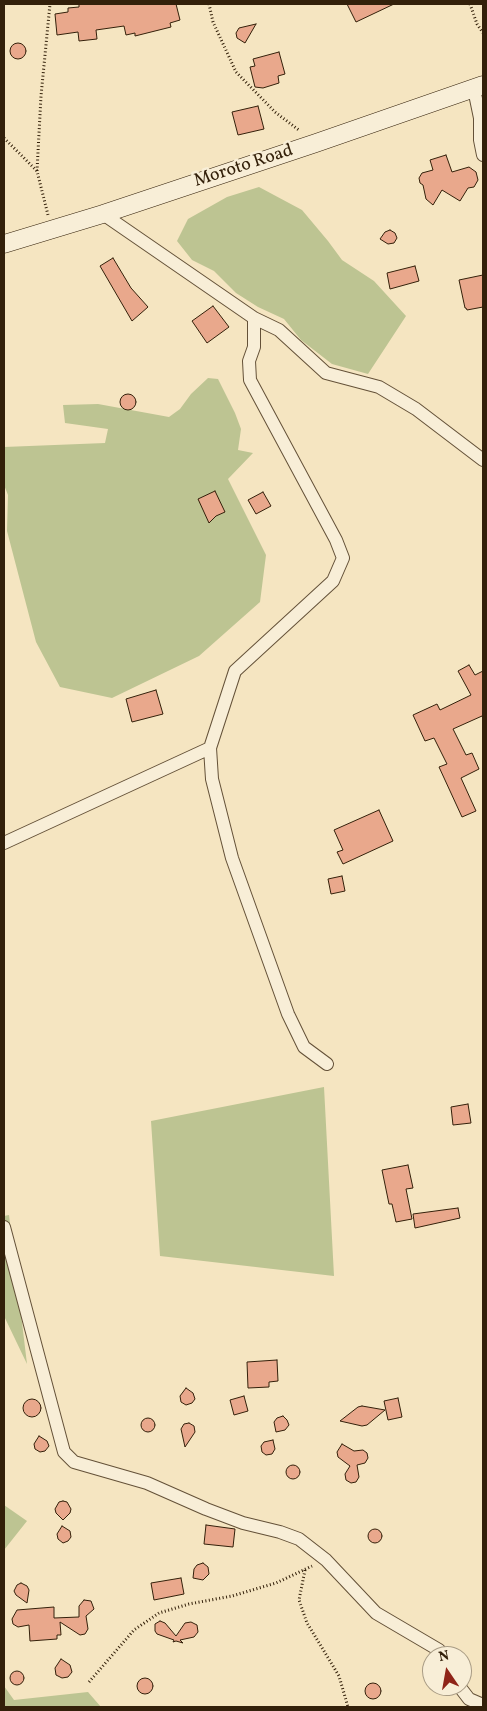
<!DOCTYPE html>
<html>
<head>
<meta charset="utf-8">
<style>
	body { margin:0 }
	#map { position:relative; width:487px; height:1711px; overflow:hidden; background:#f5e5c1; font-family:Vollkorn,serif }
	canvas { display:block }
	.frame { position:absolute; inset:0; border:5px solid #33200a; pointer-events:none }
	.north { position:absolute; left:422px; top:1646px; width:50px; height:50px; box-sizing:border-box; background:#f8eed7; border:1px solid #a99c85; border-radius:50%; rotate:348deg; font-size:14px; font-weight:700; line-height:20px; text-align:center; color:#33200a }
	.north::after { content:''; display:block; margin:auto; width:18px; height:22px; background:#8f2418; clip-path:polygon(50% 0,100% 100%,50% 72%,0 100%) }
</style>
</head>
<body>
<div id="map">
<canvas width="487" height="1711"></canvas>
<div class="frame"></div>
<div class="north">N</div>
</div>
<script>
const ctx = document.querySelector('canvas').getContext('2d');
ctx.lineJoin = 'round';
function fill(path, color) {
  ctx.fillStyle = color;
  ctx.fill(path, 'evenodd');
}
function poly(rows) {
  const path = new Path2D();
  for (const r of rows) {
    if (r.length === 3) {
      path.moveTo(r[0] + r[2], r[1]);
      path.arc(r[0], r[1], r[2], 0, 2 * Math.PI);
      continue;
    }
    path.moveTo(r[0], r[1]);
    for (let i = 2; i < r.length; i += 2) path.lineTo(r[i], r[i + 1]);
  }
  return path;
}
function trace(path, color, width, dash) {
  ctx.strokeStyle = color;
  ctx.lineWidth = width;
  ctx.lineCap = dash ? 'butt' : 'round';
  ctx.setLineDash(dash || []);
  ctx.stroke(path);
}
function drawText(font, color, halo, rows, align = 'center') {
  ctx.font = font + ' Vollkorn,serif';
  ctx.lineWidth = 5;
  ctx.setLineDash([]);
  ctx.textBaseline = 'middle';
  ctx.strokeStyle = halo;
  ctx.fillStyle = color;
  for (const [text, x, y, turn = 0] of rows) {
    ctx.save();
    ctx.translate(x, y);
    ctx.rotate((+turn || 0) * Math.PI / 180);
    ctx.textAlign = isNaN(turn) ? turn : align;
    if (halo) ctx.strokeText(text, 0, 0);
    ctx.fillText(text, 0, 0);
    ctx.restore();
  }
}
fill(poly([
	[259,187,302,210,328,241,342,260,374,281,406,316,368,374,332,364,301,340,284,319,258,307,236,293,214,271,192,260,177,241,188,219,227,197],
	[208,378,218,379,235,413,241,429,238,450,253,453,228,479,266,555,260,602,199,656,112,698,60,687,36,642,7,531,8,495,4,485,4,447,105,443,108,429,65,423,63,405,98,404,169,417,180,409,191,394],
	[324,1087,334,1276,160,1256,151,1121],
	[9,1215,27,1364,4,1316,4,1216],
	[4,1505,27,1521,4,1550],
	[4,1686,14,1700,88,1692,101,1707,4,1707]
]), '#bdc492');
const building = poly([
	[79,4,176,4,180,20,170,23,171,27,135,36,135,33,126,35,124,26,96,30,97,39,79,41,78,32,57,35,55,14,68,12,68,8,79,7,79,4],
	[347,4,394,4,356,22,347,4],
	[256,24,245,43,237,38,236,33,239,28,256,24],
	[18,51,8],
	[279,52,285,74,278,76,279,83,263,88,255,87,250,67,255,66,253,59,279,52],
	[258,106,264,129,238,135,232,112,258,106],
	[446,155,452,172,469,167,476,172,478,180,474,187,468,188,460,201,442,190,433,205,426,199,423,185,420,183,419,178,422,173,433,170,430,160,446,155],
	[390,230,395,233,397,238,394,243,388,244,380,239,385,232,390,230],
	[113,258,131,288,148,307,132,321,100,266,113,258],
	[415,266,419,281,390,289,387,273,415,266],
	[483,275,483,307,467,310,466,308,465,308,459,280,483,275],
	[213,306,229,327,207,343,192,321,213,306],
	[128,402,8],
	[215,491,225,512,216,516,209,523,198,499,215,491],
	[263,492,271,506,256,514,248,500,263,492],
	[469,665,475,675,483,671,483,718,482,716,453,729,466,755,472,753,479,769,461,778,476,811,462,817,439,767,447,764,434,738,425,741,413,715,437,704,440,710,471,695,458,671,469,665],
	[156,690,163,714,132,722,126,699,156,690],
	[379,810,393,841,343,864,337,852,343,850,334,830,379,810],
	[342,876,345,891,331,894,328,879,342,876],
	[468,1104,471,1123,453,1125,451,1107,468,1104],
	[408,1165,413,1188,406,1189,412,1219,396,1222,392,1204,389,1204,382,1170,408,1165],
	[458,1208,460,1218,415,1228,413,1214,458,1208],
	[277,1360,278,1381,269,1382,269,1387,248,1388,247,1362,277,1360],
	[186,1388,193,1393,195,1399,192,1403,186,1405,181,1402,180,1396,186,1388],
	[244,1396,248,1411,234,1415,230,1400,244,1396],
	[398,1398,402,1417,388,1420,384,1401,398,1398],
	[32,1408,9],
	[362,1406,385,1410,367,1425,362,1426,340,1421,358,1407,362,1406],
	[283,1416,287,1420,289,1425,285,1430,276,1432,274,1422,277,1418,283,1416],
	[148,1425,7],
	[189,1423,194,1426,195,1432,185,1447,181,1429,184,1424,189,1423],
	[39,1436,47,1441,49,1446,45,1451,40,1452,35,1449,34,1444,39,1436],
	[273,1440,275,1449,272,1454,266,1455,262,1452,261,1446,264,1442,273,1440],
	[342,1444,354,1451,363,1450,367,1453,368,1458,365,1463,357,1465,359,1477,356,1482,351,1483,346,1480,345,1474,350,1466,338,1457,337,1452,342,1444],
	[293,1472,7],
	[63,1501,67,1502,71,1509,70,1513,63,1520,56,1513,55,1509,59,1502,63,1501],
	[206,1525,235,1529,233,1547,204,1544,206,1525],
	[62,1526,70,1531,71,1537,68,1541,63,1543,58,1539,57,1534,62,1526],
	[375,1536,7],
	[203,1563,208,1567,209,1574,203,1580,193,1578,194,1569,197,1565,203,1563],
	[181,1578,184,1594,154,1600,151,1583,181,1578],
	[21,1583,27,1586,29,1590,27,1603,16,1595,14,1591,17,1585,21,1583],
	[84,1600,91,1601,94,1609,86,1616,88,1629,85,1634,80,1635,60,1622,61,1635,57,1635,57,1639,30,1641,29,1625,18,1627,13,1624,12,1619,17,1610,54,1607,54,1618,79,1617,79,1606,84,1600],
	[160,1621,165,1623,176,1636,185,1623,191,1622,197,1625,198,1632,194,1637,180,1640,183,1643,176,1641,173,1642,174,1640,157,1634,155,1631,155,1624,160,1621],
	[61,1659,70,1665,72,1672,68,1677,62,1678,56,1675,55,1668,61,1659],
	[17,1678,7],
	[145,1686,8],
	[373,1691,8]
]);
fill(building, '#e9a88c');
trace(building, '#33200a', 1);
const street = poly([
	[474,89,480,118,480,140,483,155],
	[103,214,254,318,279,330,326,373,379,387,416,409,483,460],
	[254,318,254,347,249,361,250,380,336,540,343,558,333,581,235,671,210,748,212,779,232,858,288,1014,304,1047,327,1064],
	[4,843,210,748],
	[4,1227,64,1452,74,1462,147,1483,206,1509,243,1523,280,1532,299,1539,326,1560,376,1613,439,1650,443,1656],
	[459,1686,469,1699,483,1705]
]);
const secondary = poly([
	[4,244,103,214,316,143,483,85]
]);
trace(street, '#645138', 14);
trace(secondary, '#33200a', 19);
trace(poly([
	[209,4,213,22,236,72,275,112,300,131],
	[470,4,477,24,483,33],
	[4,138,37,171,48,215],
	[37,171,41,96,50,4],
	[305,1570,299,1600,307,1623,339,1676,348,1707],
	[89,1682,134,1630,159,1613,189,1604,232,1596,276,1583,312,1566]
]), '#33200a', 3, [1, 2.5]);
trace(street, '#f8eed7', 12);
trace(secondary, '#f8eed7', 18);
drawText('18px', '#33200a', '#f8eed7', [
	["Moroto Road",244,167,-18]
]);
</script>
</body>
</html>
